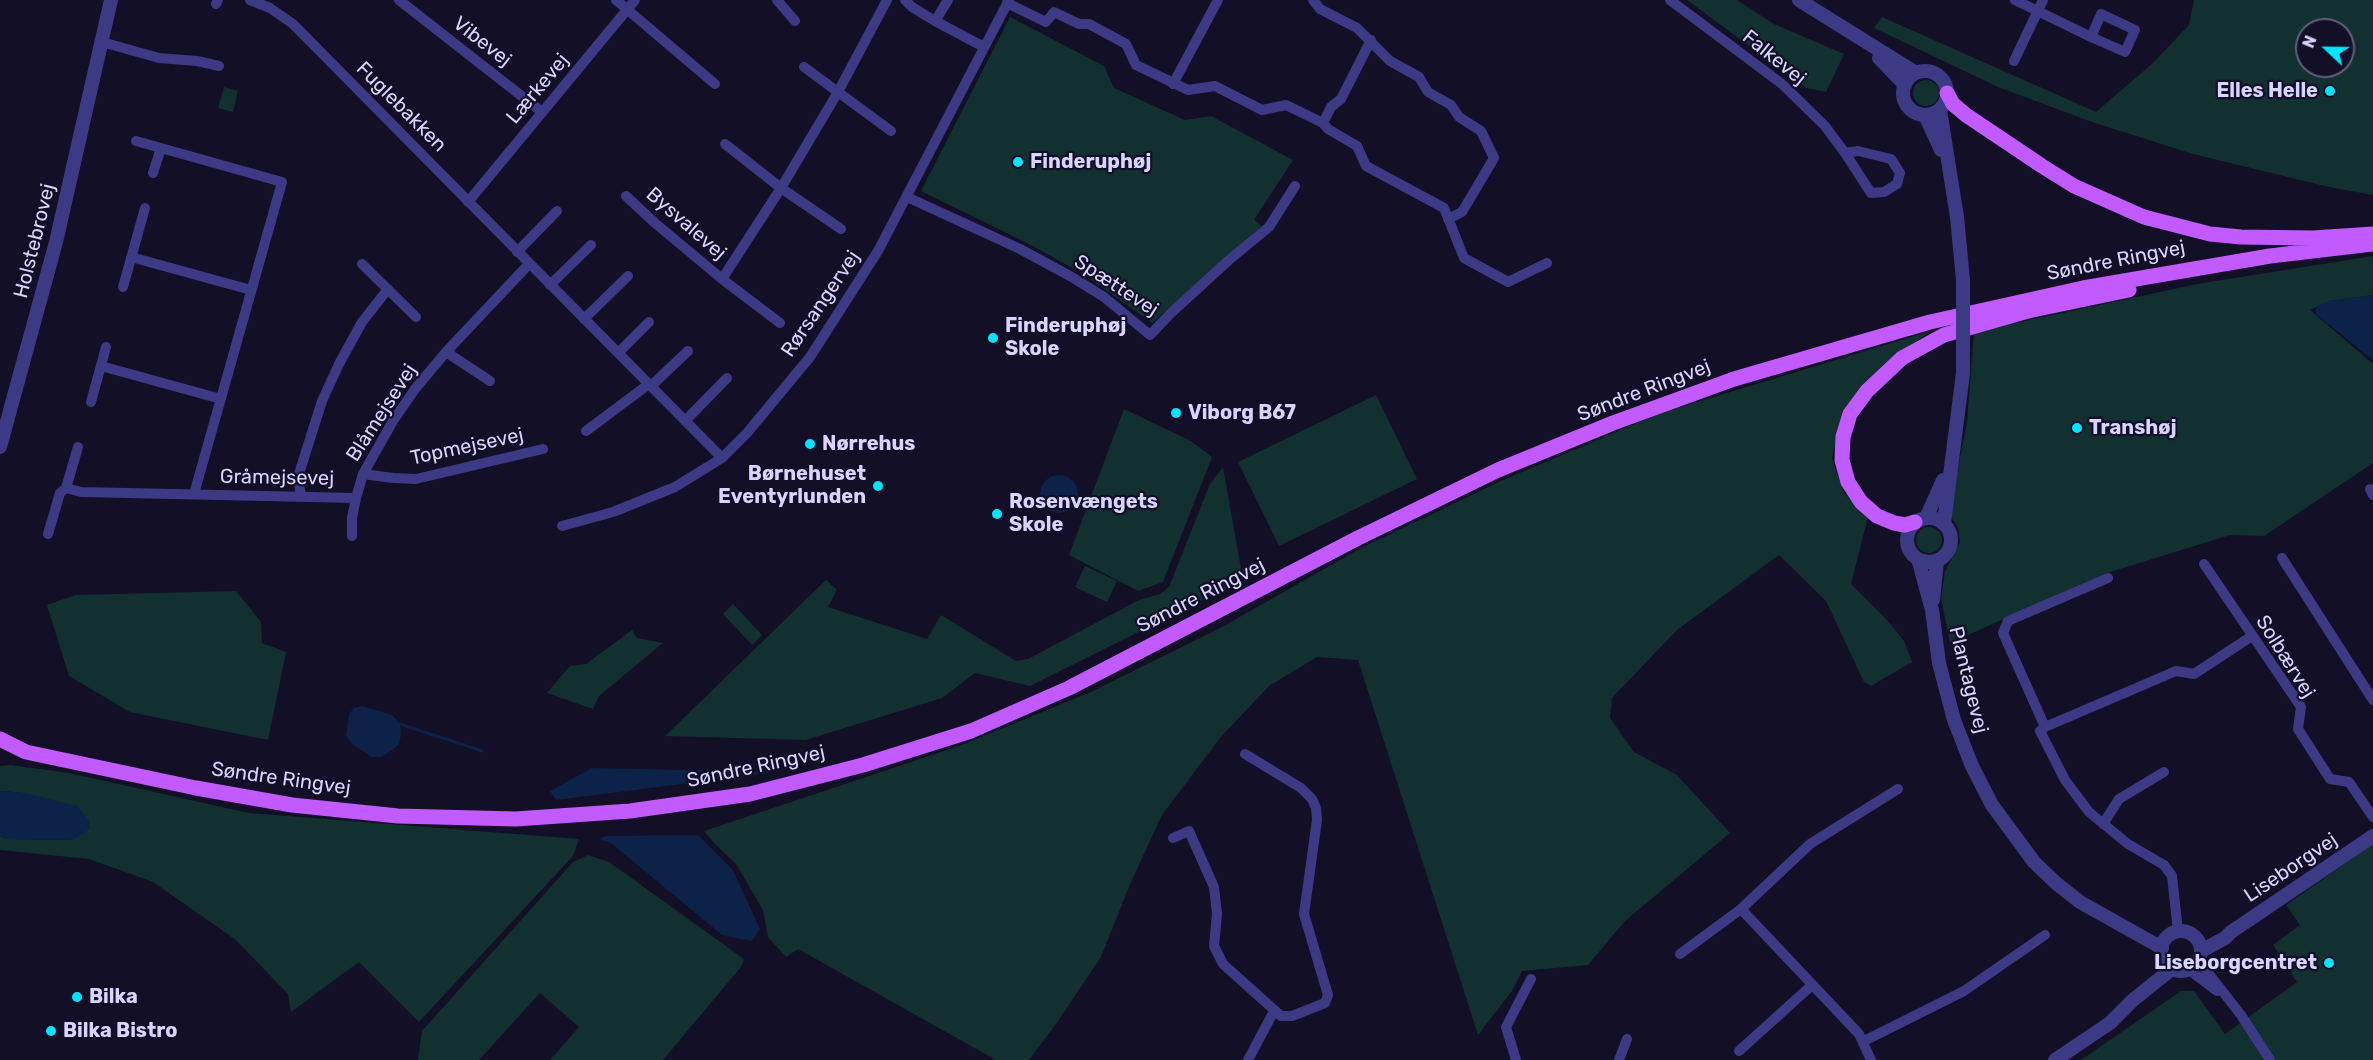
<!DOCTYPE html>
<html>
<head>
<meta charset="utf-8">
<style>
	body { margin:0 }
	#map { position:relative; width:2373px; height:1060px; overflow:hidden; background:#130f26; font-family:Rubik,sans-serif }
	canvas { display:block }
	.north { position:absolute; left:2295px; top:18px; width:60px; height:60px; box-sizing:border-box; background:#130f26; border:2px solid #625e7d; border-radius:50%; rotate:292deg; font-size:16px; font-weight:700; line-height:24px; text-align:center; color:#d9d4ff }
	.north::after { content:''; display:block; margin:auto; width:21px; height:27px; background:#00e5ff; clip-path:polygon(50% 0,100% 100%,50% 72%,0 100%) }
</style>
</head>
<body>
<div id="map">
<canvas width="2373" height="1060"></canvas>
<div class="north">N</div>
</div>
<script>
const ctx = document.querySelector('canvas').getContext('2d');
ctx.lineJoin = 'round';
function fill(path, color) {
  ctx.fillStyle = color;
  ctx.fill(path, 'evenodd');
}
function poly(rows) {
  const path = new Path2D();
  for (const r of rows) {
    if (r.length === 3) {
      path.moveTo(r[0] + r[2], r[1]);
      path.arc(r[0], r[1], r[2], 0, 2 * Math.PI);
      continue;
    }
    path.moveTo(r[0], r[1]);
    for (let i = 2; i < r.length; i += 2) path.lineTo(r[i], r[i + 1]);
  }
  return path;
}
function trace(path, color, width, dash) {
  ctx.strokeStyle = color;
  ctx.lineWidth = width;
  ctx.lineCap = dash ? 'butt' : 'round';
  ctx.setLineDash(dash || []);
  ctx.stroke(path);
}
function drawText(font, color, halo, rows, align = 'center') {
  ctx.font = font + ' Rubik,sans-serif';
  ctx.lineWidth = 4.5;
  ctx.setLineDash([]);
  ctx.textBaseline = 'middle';
  ctx.strokeStyle = halo;
  ctx.fillStyle = color;
  for (const [text, x, y, turn = 0] of rows) {
    ctx.save();
    ctx.translate(x, y);
    ctx.rotate((+turn || 0) * Math.PI / 180);
    ctx.textAlign = isNaN(turn) ? turn : align;
    if (halo) ctx.strokeText(text, 0, 0);
    ctx.fillText(text, 0, 0);
    ctx.restore();
  }
}
fill(poly([
	[1687,0,1737,0,1774,24,1844,54,1826,92,1806,88],
	[2194,0,2373,0,2373,195,2329,187,2193,154,2092,122,1998,87,1874,28,1882,17,2096,112,2153,63,2189,25],
	[2307,30,2343,30,2343,66,2307,66],
	[1010,17,1104,66,1114,88,1185,120,1211,116,1293,160,1254,220,1262,226,1152,323,1085,275,1029,244,921,191],
	[1926,93,13],
	[224,87,238,91,233,112,218,108],
	[2373,256,2373,295,2330,301,2310,310,2373,364,2373,463,2264,536,2230,535,2107,573,1950,643,1941,598,1945,572,1960,542,1958,528,1949,514,1967,422,1974,332,2197,284],
	[1931,331,1888,361,1841,421,1832,458,1844,493,1868,517,1851,584,1887,620,1904,641,1912,662,1871,686,1864,682,1826,601,1779,555,1677,630,1612,698,1610,718,1634,752,1677,775,1730,833,1625,921,1588,965,1522,971,1512,991,1478,1035,1358,660,1317,657,1269,686,1220,738,1162,815,1131,882,1101,957,1056,1024,1029,1060,996,1060,798,949,786,957,768,937,763,910,736,864,714,843,704,831,959,746,1091,692,1222,627,1363,547,1503,480,1661,413],
	[1376,395,1417,479,1279,546,1238,462],
	[1124,409,1191,441,1212,457,1163,582,1138,591,1069,555],
	[1223,467,1243,580,1030,686,975,673,942,698,806,740,665,736,826,580,837,590,828,607,927,639,941,615,1016,661,1028,659,1139,600,1160,594,1169,587,1210,484],
	[1929,540,13],
	[1085,566,1117,581,1107,602,1075,587],
	[236,591,261,622,262,643,286,652,268,740,130,712,69,676,47,605,75,595],
	[733,604,762,635,752,645,723,614],
	[632,630,637,638,663,643,599,696,593,709,547,693,570,666,586,664],
	[11,765,69,773,249,813,579,839,573,856,419,1022,359,962,291,1012,288,994,236,940,153,882,89,859,0,850,0,836,6,839,73,840,25,793,0,791,0,766],
	[2373,844,2373,1060,2081,1060,2181,991,2194,991,2225,1034,2297,982,2273,945,2300,925,2286,905],
	[588,855,609,862,744,959,741,967,663,1060,550,1060,579,1027,540,993,479,1060,418,1060,422,1031,573,862]
]), '#12302f');
fill(poly([
	[2373,295,2373,360,2317,315,2315,311,2318,305,2330,301],
	[1059,494,19],
	[362,706,392,715,400,724,401,734,399,745,382,757,372,757,352,744,346,735,349,714,354,708],
	[592,768,776,772,556,800,550,791],
	[0,791,25,793,77,806,89,820,90,829,73,840,6,839,0,836],
	[698,835,733,870,760,929,752,941,722,935,611,843,599,839,606,836]
]), '#0c2248');
trace(poly([
	[400,724,482,751]
]), '#0c2248', 3);
trace(poly([
	[250,0,270,8,293,24,722,458],
	[399,0,542,112],
	[616,0,715,84],
	[777,0,795,21],
	[905,0,912,7,935,21,984,47],
	[1313,0,1320,9,1357,28,1390,61,1419,77,1428,92,1451,105,1459,117,1481,131,1494,158,1462,212,1448,219],
	[1670,0,1782,84,1825,126,1845,153,1871,193,1884,192,1897,184,1900,173,1891,159,1858,151,1845,153],
	[2015,0,2091,37,2125,52,2135,30,2101,14,2091,37],
	[1007,3,1046,22,1054,12,1079,24,1089,24,1126,44,1136,65,1188,90,1215,86,1262,110,1286,105,1323,123,1328,129,1357,146,1366,166,1444,208,1464,258,1508,282,1547,263],
	[216,4,218,0],
	[935,21,948,0],
	[102,42,159,58,197,61,219,66],
	[2014,61,2043,0],
	[804,67,891,131],
	[1173,84,1218,0],
	[1323,123,1331,107,1341,99,1371,40],
	[136,141,282,182,194,494],
	[725,144,781,188,841,229],
	[153,173,161,148],
	[626,196,655,223,722,279,780,323],
	[907,197,1020,249,1070,276,1104,297,1150,335,1171,313,1229,260,1269,227,1295,186],
	[468,202,635,0],
	[517,252,557,211],
	[131,257,251,290],
	[362,264,416,317],
	[722,279,781,188,838,92,887,0],
	[550,285,591,245],
	[123,287,145,208],
	[584,319,628,276],
	[446,352,490,381],
	[618,353,649,322],
	[101,366,221,399],
	[651,386,688,351],
	[91,402,106,347],
	[685,421,727,378],
	[586,431,649,384],
	[363,474,393,478,416,479,543,449],
	[66,488,78,447],
	[2370,489,2373,495],
	[301,496,298,477,322,401,339,364,362,322,388,289],
	[356,498,363,474,393,421,415,389,446,352,529,264],
	[562,526,613,512,675,487,722,458,747,433,810,357,878,251,1009,0],
	[48,534,60,493,66,488,81,492,356,498,352,518,352,536],
	[2282,558,2373,700],
	[2204,564,2301,707,2298,729,2330,779,2349,782,2373,817],
	[2045,727,2003,633,2008,621,2108,578],
	[2103,824,2119,799,2164,772],
	[1173,838,1189,831,1214,887,1217,914,1214,946,1223,964,1281,1016,1292,1016,1325,1003,1328,995,1304,914,1317,820,1316,808,1312,799,1301,788,1245,754],
	[1741,909,1859,1034,1871,1060],
	[2178,931,2172,876,2164,865,2128,844,2089,812,2065,780,2040,731,2045,727,2176,671,2194,674,2252,636],
	[1680,954,1741,909,1810,844,1898,789],
	[2198,960,2241,1015,2270,1060],
	[2188,969,2217,991],
	[1864,1041,1964,991,2045,935],
	[1739,1051,1812,985],
	[1248,1060,1274,1011],
	[1516,1060,1506,1027,1531,979],
	[1619,1060,1627,1039]
]), '#3d3a85', 10);
trace(poly([
	[1799,0,1916,73],
	[1879,58,1905,85],
	[1925,93,22],
	[1940,110,1957,217,1963,280],
	[1925,115,1941,150],
	[0,447,56,242,111,0],
	[1929,540,22],
	[1926,518,1943,480],
	[1944,523,1963,373],
	[1918,559,1932,610,1939,663,1954,720,1972,766,1992,805,2034,862,2057,884,2080,902,2162,948],
	[1933,600,1937,561],
	[2181,951,20],
	[2201,951,2225,938,2231,932,2373,836],
	[2055,1060,2110,1023,2133,1000,2173,968]
]), '#3d3a85', 14);
trace(poly([
	[1947,93,1953,104,1966,115,2042,166,2074,186,2144,217,2210,234,2241,237,2313,238,2373,234],
	[1915,522,1905,525,1894,523,1877,516,1861,502,1848,482,1842,460,1843,437,1850,414,1867,391,1902,358,1944,335,2028,311,2129,290],
	[0,739,26,752,196,788,292,805,398,816,516,819,630,811,750,794,863,765,971,731,1069,688,1358,538,1498,470,1613,423,1734,379,1930,322,2083,288,2270,256,2373,244]
]), '#c25bff', 15);
trace(poly([
	[1963,373,1963,280]
]), '#3d3a85', 14);
for (const [x, y, r, color] of [
	[2330,91,6,"#00e5ff"],
	[1018,162,6,"#00e5ff"],
	[993,338,6,"#00e5ff"],
	[1176,413,6,"#00e5ff"],
	[2077,428,6,"#00e5ff"],
	[810,444,6,"#00e5ff"],
	[878,486,6,"#00e5ff"],
	[997,514,6,"#00e5ff"],
	[2329,963,6,"#00e5ff"],
	[77,997,6,"#00e5ff"],
	[51,1031,6,"#00e5ff"]
]) {
  const dot = new Path2D();
  dot.arc(x, y, r, 0, 2 * Math.PI);
  ctx.fillStyle = color;
  ctx.fill(dot);
  trace(dot, '#130f26', 2);
}
drawText('20px', '#d9d4ff', '#130f26', [
	["Vibevej",482,42,38],
	["Falkevej",1774,58,39],
	["Lærkevej",538,89,-50],
	["Fuglebakken",401,107,45],
	["Bysvalevej",686,224,41],
	["Holstebrovej",35,241,-76],
	["Søndre Ringvej",2116,261,-11],
	["Spættevej",1116,286,33],
	["Rørsangervej",821,304,-56],
	["Søndre Ringvej",1644,391,-21],
	["Blåmejsevej",382,413,-57],
	["Topmejsevej",467,447,-12],
	["Gråmejsevej",277,478,1],
	["Søndre Ringvej",1201,596,-27],
	["Solbærvej",2285,657,58],
	["Plantagevej",1968,680,76],
	["Søndre Ringvej",756,767,-12],
	["Søndre Ringvej",281,779,8],
	["Liseborgvej",2291,868,-34]
]);
drawText('bold 20px', '#d9d4ff', '#130f26', [
	["Elles Helle",2318,91,"right"],
	["Finderuphøj",1030,162],
	["Finderuphøj",1005,326],
	["Skole",1005,349],
	["Viborg B67",1188,413],
	["Transhøj",2089,428],
	["Nørrehus",822,444],
	["Børnehuset",866,474,"right"],
	["Eventyrlunden",866,497,"right"],
	["Rosenvængets",1009,502],
	["Skole",1009,525],
	["Liseborgcentret",2317,963,"right"],
	["Bilka",89,997],
	["Bilka Bistro",63,1031]
], 'left');
</script>
</body>
</html>
